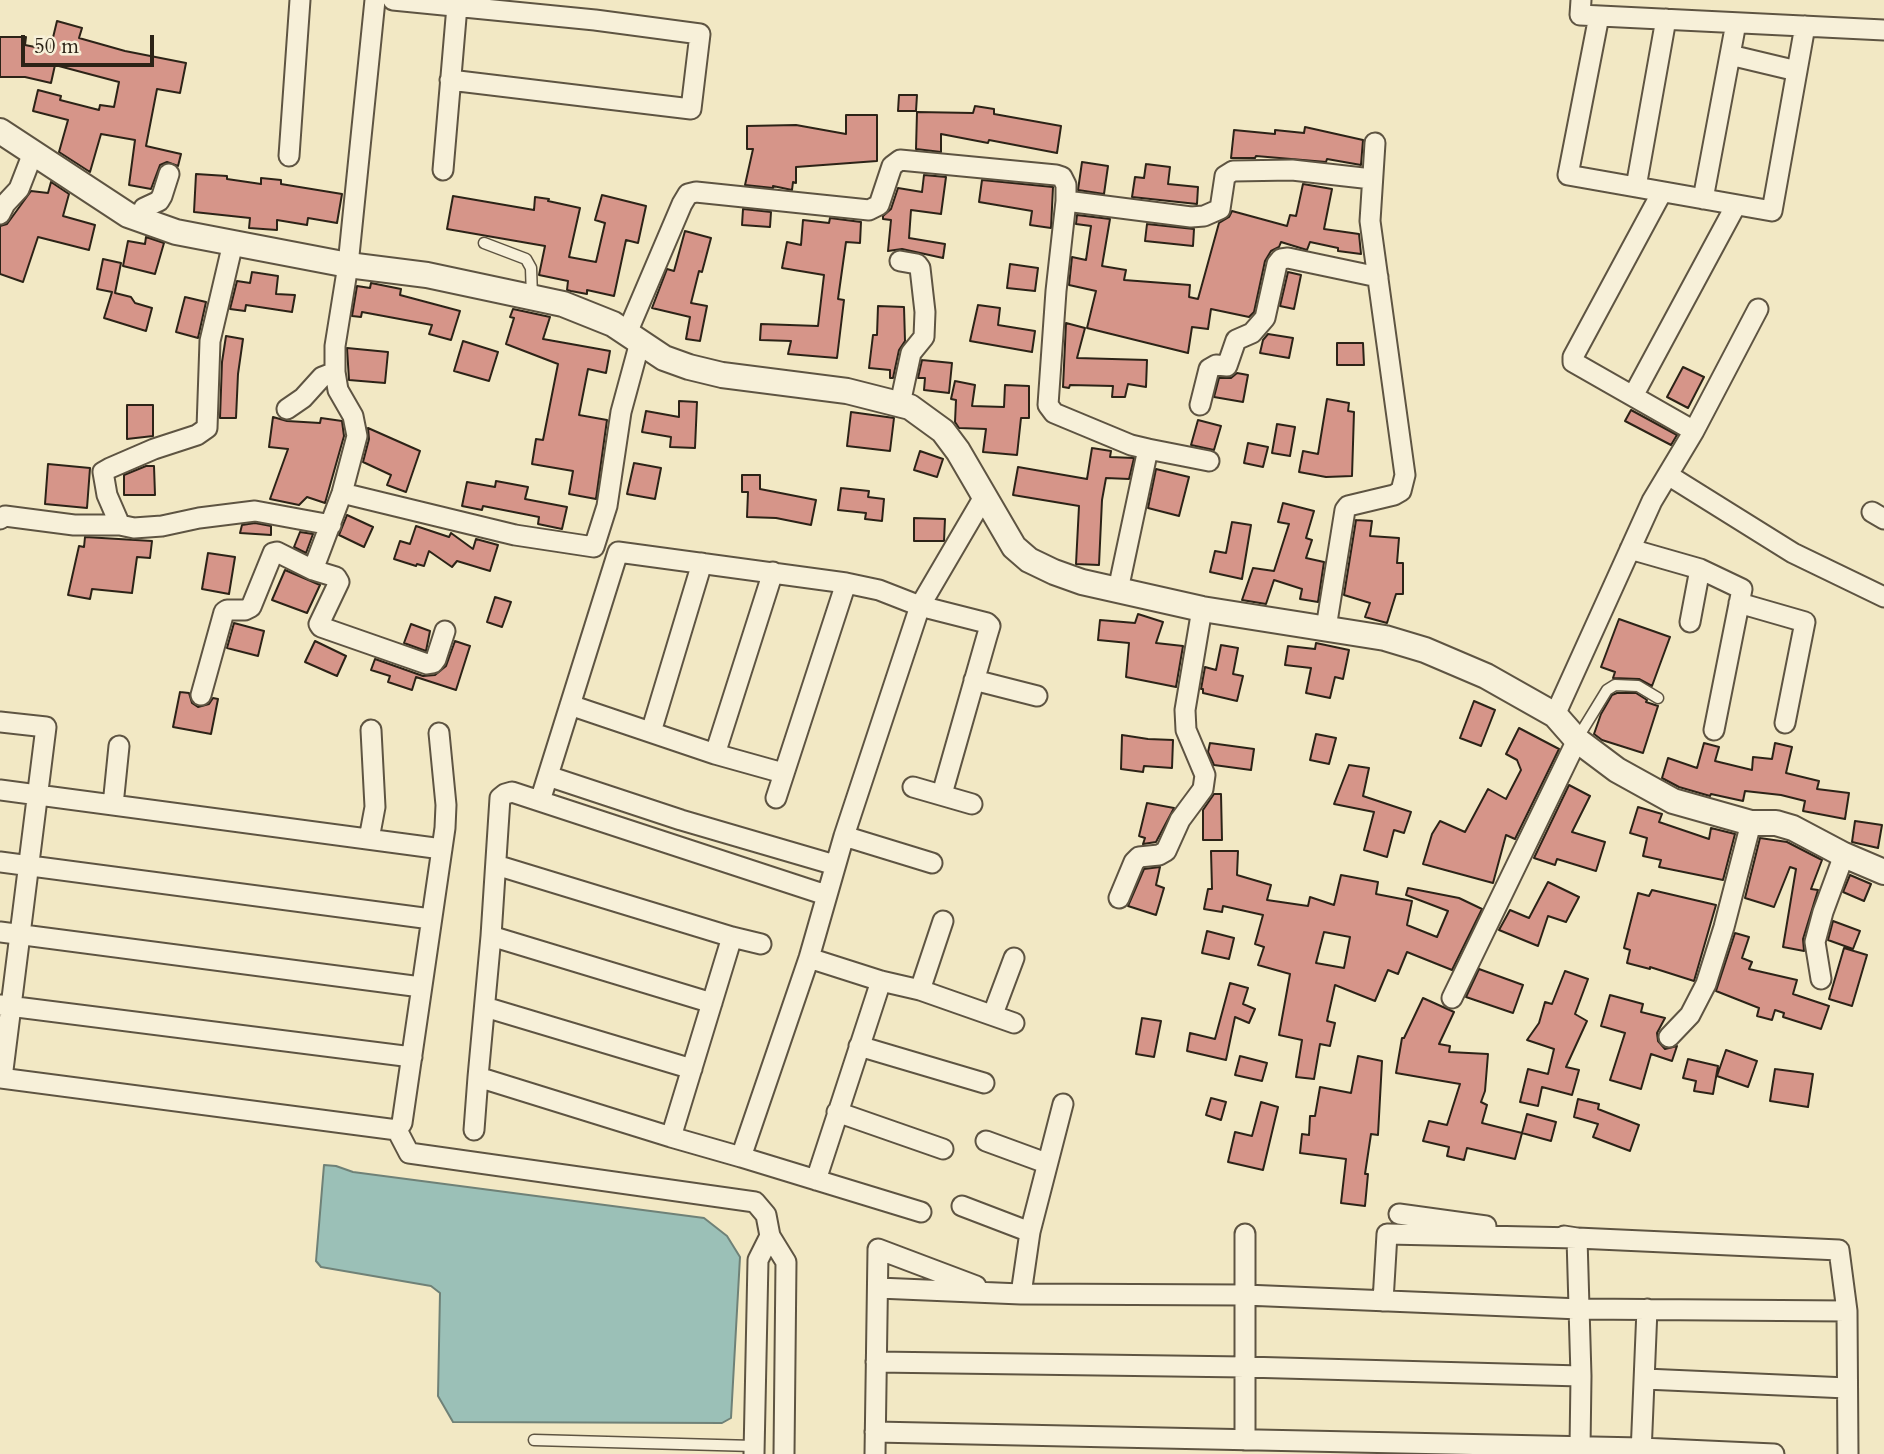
<!DOCTYPE html>
<html>
<head>
<meta charset="utf-8">
<style>
	body { margin:0 }
	#map { position:relative; width:1884px; height:1454px; overflow:hidden; background:#f2e8c4; font-family:Cardo,serif }
	canvas { display:block }
	.scale { position:absolute; left:21px; top:35px; width:133px; height:32px; box-sizing:border-box; border:4px solid #2c2317; border-top:0; padding-left:9px; font-size:21px; line-height:24px; white-space:nowrap; color:#2c2317; -webkit-text-stroke:5px #f7f0d9; paint-order:stroke }
</style>
</head>
<body>
<div id="map">
<canvas width="1884" height="1454"></canvas>
<div class="scale">50 m</div>
</div>
<script>
const ctx = document.querySelector('canvas').getContext('2d');
ctx.lineJoin = 'round';
function fill(path, color) {
  ctx.fillStyle = color;
  ctx.fill(path, 'evenodd');
}
function poly(rows) {
  const path = new Path2D();
  for (const r of rows) {
    path.moveTo(r[0], r[1]);
    for (let i = 2; i < r.length; i += 2) path.lineTo(r[i], r[i + 1]);
  }
  return path;
}
function trace(path, color, width, dash) {
  ctx.strokeStyle = color;
  ctx.lineWidth = width;
  ctx.lineCap = dash ? 'butt' : 'round';
  ctx.setLineDash(dash || []);
  ctx.stroke(path);
}
const water = poly([
	[324,1165,336,1166,353,1172,704,1218,727,1236,740,1257,731,1418,722,1423,453,1422,438,1396,440,1293,431,1286,321,1267,316,1261,324,1165]
]);
fill(water, '#9bc0b7');
trace(water, '#6f8177', 2);
const building = poly([
	[57,21,82,28,79,38,125,51,186,63,180,93,157,89,146,146,181,154,178,166,167,162,160,165,151,189,129,185,135,140,101,134,90,172,59,152,68,120,33,111,38,90,61,96,60,100,99,110,100,105,114,107,119,82,55,65,51,83,25,77,0,77,0,37,26,37,25,45,50,50,57,21],
	[899,95,917,95,916,111,898,111,899,95],
	[975,106,994,109,994,114,1061,126,1057,153,989,140,988,143,941,134,941,152,916,149,917,112,973,113,975,106],
	[846,115,877,115,877,161,796,167,796,183,793,182,792,190,773,186,773,188,745,185,753,149,747,149,747,126,796,125,846,134,846,115],
	[1305,127,1363,140,1361,165,1327,159,1326,162,1256,156,1255,158,1231,158,1234,130,1275,134,1275,130,1304,133,1305,127],
	[1082,162,1108,166,1104,194,1078,190,1082,162],
	[1146,164,1170,167,1168,184,1198,187,1197,204,1132,197,1135,177,1144,178,1146,164],
	[196,174,227,176,227,179,261,184,261,178,281,180,281,184,342,194,337,223,308,218,307,225,277,220,277,230,249,228,250,218,194,212,196,174],
	[924,175,946,177,941,214,911,210,909,238,945,244,943,258,902,249,888,251,891,220,883,219,883,216,891,209,898,188,922,192,924,175],
	[982,180,1053,187,1051,228,1030,225,1032,211,979,202,982,180],
	[51,182,69,194,63,216,95,225,89,250,38,237,23,282,0,274,0,226,7,224,31,191,48,193,51,182],
	[1303,184,1332,189,1324,229,1359,234,1361,254,1338,251,1338,248,1310,242,1307,250,1281,242,1279,247,1271,251,1265,261,1254,312,1249,317,1211,309,1208,329,1192,327,1188,353,1087,328,1096,291,1069,285,1072,257,1086,260,1091,226,1076,224,1077,215,1110,219,1102,266,1126,270,1124,280,1190,285,1189,297,1198,299,1219,223,1229,217,1232,211,1287,226,1290,215,1296,216,1303,184],
	[602,195,646,206,638,243,626,240,614,296,587,290,587,294,571,291,567,290,568,281,539,275,545,246,447,229,453,196,534,210,535,197,549,199,548,201,580,208,569,257,596,262,605,223,595,220,602,195],
	[743,209,771,212,770,227,742,225,743,209],
	[830,218,861,222,860,243,846,242,838,299,844,300,837,358,788,354,791,341,760,340,761,324,818,326,824,275,782,268,787,242,801,245,803,220,829,223,830,218],
	[1147,224,1194,229,1193,246,1145,241,1147,224],
	[685,231,711,238,702,272,699,271,691,303,707,306,700,341,686,339,690,317,652,308,667,269,674,271,685,231],
	[146,237,164,243,155,274,123,266,128,241,145,244,146,237],
	[103,259,121,263,115,293,131,297,135,303,152,308,146,331,104,318,112,292,97,289,103,259],
	[1010,264,1038,268,1035,291,1007,288,1010,264],
	[252,272,278,276,276,294,295,295,292,312,246,305,245,311,230,309,237,281,250,283,252,272],
	[1288,272,1301,275,1294,309,1280,306,1288,272],
	[371,283,401,289,400,295,460,311,451,340,429,334,432,325,362,312,361,317,352,316,357,286,370,288,371,283],
	[185,297,206,302,198,338,176,332,185,297],
	[978,305,1000,308,998,325,1035,331,1032,352,970,341,978,305],
	[878,306,904,307,905,341,899,350,893,378,890,378,890,370,869,368,873,335,877,335,878,306],
	[513,309,550,317,543,339,610,351,606,373,588,369,579,415,607,420,596,499,569,494,573,471,532,464,536,439,543,440,558,364,506,344,514,318,510,317,513,309],
	[1066,323,1085,328,1077,358,1147,360,1146,387,1128,384,1125,397,1112,397,1113,386,1070,385,1069,388,1063,387,1066,323],
	[1268,334,1293,338,1289,358,1260,353,1263,340,1268,334],
	[226,336,243,339,238,374,236,418,220,418,222,362,226,336],
	[463,341,498,352,489,381,454,371,463,341],
	[1337,343,1363,343,1364,365,1337,365,1337,343],
	[347,348,388,352,385,383,349,380,347,348],
	[922,360,952,363,949,393,924,390,925,378,918,378,922,360],
	[1683,367,1704,377,1688,408,1667,397,1683,367],
	[1237,373,1248,375,1243,402,1214,397,1219,378,1231,378,1237,373],
	[955,381,975,385,972,406,1004,407,1005,385,1029,386,1029,418,1021,418,1017,455,983,452,986,429,959,428,955,422,956,400,951,399,955,381],
	[1327,399,1349,403,1348,411,1354,412,1352,476,1326,477,1299,472,1303,451,1318,454,1327,399],
	[679,401,697,402,695,448,670,447,671,437,642,432,646,411,679,417,679,401],
	[127,405,153,405,153,436,127,439,127,405],
	[1631,410,1677,435,1671,445,1625,421,1631,410],
	[851,412,894,418,890,451,847,446,851,412],
	[273,417,287,421,320,423,321,418,342,421,344,436,325,503,307,497,299,505,270,499,288,449,269,447,273,417],
	[1198,420,1221,426,1214,450,1191,445,1198,420],
	[1277,424,1295,427,1290,456,1272,453,1277,424],
	[368,428,420,451,406,492,387,485,391,475,363,462,369,439,368,428],
	[1248,443,1268,447,1263,467,1244,463,1248,443],
	[1092,448,1111,451,1110,457,1134,458,1129,479,1106,478,1102,500,1099,565,1076,564,1079,506,1013,495,1018,467,1087,479,1092,448],
	[920,451,943,459,937,477,914,470,920,451],
	[634,463,661,468,655,499,627,494,634,463],
	[48,464,90,468,87,508,45,504,48,464],
	[146,466,154,466,155,495,124,495,124,475,146,466],
	[1156,469,1189,477,1179,516,1148,508,1156,469],
	[742,475,760,475,760,489,816,500,811,525,776,518,747,517,748,492,742,492,742,475],
	[496,481,528,487,525,499,567,507,562,529,538,524,539,517,483,506,482,510,462,506,467,482,495,487,496,481],
	[841,488,869,491,868,497,884,499,882,521,865,519,866,513,838,510,841,488],
	[1283,503,1314,511,1306,538,1312,540,1306,558,1324,562,1318,602,1300,599,1302,589,1274,580,1266,604,1242,600,1253,568,1274,571,1289,524,1278,522,1283,503],
	[347,515,373,527,364,547,339,535,347,515],
	[914,518,945,519,944,541,914,541,914,518],
	[1356,520,1372,521,1370,536,1399,538,1397,563,1403,563,1403,594,1396,594,1387,623,1365,617,1370,603,1344,595,1356,520],
	[1232,522,1251,525,1242,579,1210,572,1215,551,1226,553,1232,522],
	[255,523,271,526,271,535,240,533,242,525,255,523],
	[416,526,449,537,451,533,473,549,476,539,498,545,490,571,457,561,452,567,429,551,424,566,417,564,416,566,394,559,400,541,410,544,416,526],
	[300,532,313,534,306,553,294,547,300,532],
	[85,537,152,541,150,558,137,557,132,593,92,589,90,599,68,595,79,546,84,547,85,537],
	[208,553,235,557,229,594,202,589,208,553],
	[285,570,320,585,307,613,272,600,285,570],
	[495,597,511,602,502,627,487,622,495,597],
	[1138,614,1163,622,1156,643,1183,646,1176,687,1126,677,1129,643,1098,640,1100,620,1135,623,1138,614],
	[1619,619,1670,637,1652,686,1639,679,1613,678,1615,672,1601,667,1619,619],
	[234,623,264,631,258,656,227,648,234,623],
	[411,624,430,631,426,651,404,643,411,624],
	[315,641,346,656,337,676,305,662,315,641],
	[455,641,470,646,456,690,416,677,412,690,388,682,390,676,371,670,375,659,423,676,435,675,446,666,455,641],
	[1316,643,1349,650,1343,679,1335,677,1330,698,1306,693,1311,668,1285,665,1288,646,1315,649,1316,643],
	[1221,645,1238,648,1233,674,1243,676,1237,701,1203,693,1203,689,1201,689,1205,667,1216,670,1221,645],
	[180,692,189,693,192,703,198,707,209,704,213,698,218,699,211,734,173,727,180,692],
	[1617,693,1636,693,1647,700,1646,702,1658,706,1643,753,1602,740,1594,734,1601,714,1612,695,1617,693],
	[1474,701,1495,710,1481,746,1460,738,1474,701],
	[1519,728,1559,749,1515,839,1506,835,1493,883,1423,864,1432,834,1440,821,1465,832,1488,789,1506,799,1521,770,1517,760,1506,754,1519,728],
	[1316,734,1336,738,1329,764,1310,760,1316,734],
	[1122,735,1148,739,1173,740,1172,768,1144,766,1143,772,1121,769,1122,735],
	[1210,743,1254,749,1251,770,1214,765,1208,752,1210,743],
	[1704,743,1719,747,1715,761,1752,770,1753,757,1772,759,1775,743,1792,747,1786,773,1819,781,1817,789,1849,793,1845,819,1803,811,1805,801,1781,795,1745,791,1743,801,1711,794,1710,796,1679,787,1662,778,1668,758,1697,768,1704,743],
	[1349,765,1369,768,1363,796,1411,812,1404,833,1394,830,1387,857,1364,850,1374,812,1334,804,1349,765],
	[1569,785,1590,796,1572,832,1605,842,1596,871,1557,859,1555,865,1534,858,1569,785],
	[1214,794,1221,794,1222,840,1203,840,1203,810,1214,794],
	[1147,803,1174,808,1156,842,1143,844,1145,838,1139,836,1147,803],
	[1638,807,1662,814,1659,822,1709,839,1711,828,1735,834,1723,880,1659,867,1661,860,1643,856,1647,838,1630,833,1638,807],
	[1855,821,1882,825,1878,848,1852,842,1855,821],
	[1760,838,1787,842,1822,860,1811,889,1818,890,1803,939,1804,951,1783,947,1796,869,1790,867,1774,907,1745,898,1760,838],
	[1211,851,1238,851,1237,875,1271,885,1267,900,1308,906,1310,897,1334,905,1341,875,1378,882,1376,894,1412,901,1407,925,1437,937,1448,911,1406,895,1408,888,1459,898,1482,909,1452,970,1407,952,1398,974,1388,970,1375,1001,1335,985,1327,1021,1335,1023,1330,1046,1320,1044,1314,1079,1296,1077,1302,1040,1279,1035,1290,974,1258,965,1264,947,1255,944,1263,915,1223,906,1222,912,1204,909,1208,889,1212,889,1211,851],
	[1324,932,1350,937,1344,968,1316,963,1324,932],
	[1160,867,1156,885,1164,888,1156,915,1128,906,1144,869,1160,867],
	[1850,875,1871,884,1864,901,1843,892,1850,875],
	[1548,882,1579,897,1566,922,1548,916,1538,946,1499,930,1510,910,1529,918,1548,882],
	[1652,890,1716,905,1694,981,1650,967,1650,969,1627,963,1630,950,1624,948,1638,893,1649,896,1652,890],
	[1833,921,1860,931,1853,949,1828,940,1833,921],
	[1207,931,1234,938,1229,959,1202,953,1207,931],
	[1735,933,1749,937,1742,958,1752,962,1749,969,1797,980,1793,994,1829,1006,1821,1029,1783,1017,1784,1013,1775,1010,1772,1020,1757,1016,1759,1008,1716,991,1735,933],
	[1844,948,1867,955,1852,1006,1829,999,1844,948],
	[1479,969,1523,985,1513,1013,1466,997,1479,969],
	[1565,971,1588,979,1575,1014,1587,1021,1566,1067,1579,1070,1572,1095,1542,1087,1538,1106,1520,1102,1528,1069,1548,1074,1554,1049,1527,1040,1539,1023,1545,1002,1552,1004,1565,971],
	[1230,983,1248,988,1243,1004,1255,1009,1249,1023,1235,1017,1226,1060,1187,1051,1190,1033,1215,1039,1230,983],
	[1610,995,1643,1004,1641,1012,1665,1018,1657,1033,1658,1041,1665,1049,1677,1046,1672,1061,1651,1054,1641,1089,1610,1080,1625,1033,1601,1026,1610,995],
	[1423,998,1454,1012,1439,1044,1450,1046,1449,1052,1488,1054,1485,1091,1481,1102,1487,1105,1482,1123,1522,1133,1515,1159,1467,1148,1464,1160,1447,1156,1449,1147,1423,1141,1429,1121,1447,1125,1460,1084,1396,1073,1402,1038,1404,1038,1423,998],
	[1142,1018,1161,1021,1154,1057,1136,1054,1142,1018],
	[1726,1050,1757,1061,1748,1087,1717,1076,1726,1050],
	[1240,1056,1267,1063,1262,1081,1235,1075,1240,1056],
	[1358,1056,1382,1061,1378,1135,1371,1134,1365,1174,1368,1174,1365,1206,1341,1203,1346,1159,1300,1153,1302,1134,1309,1135,1310,1116,1315,1116,1320,1087,1351,1093,1358,1056],
	[1688,1059,1718,1066,1713,1094,1694,1091,1696,1081,1683,1078,1688,1059],
	[1775,1069,1813,1074,1808,1107,1770,1101,1775,1069],
	[1211,1098,1226,1102,1221,1120,1206,1115,1211,1098],
	[1578,1099,1599,1104,1598,1109,1639,1125,1630,1151,1593,1137,1598,1124,1574,1117,1578,1099],
	[1261,1102,1278,1107,1263,1170,1228,1162,1235,1132,1252,1136,1261,1102],
	[1527,1114,1556,1122,1551,1141,1522,1133,1527,1114]
]);
fill(building, '#d69589');
trace(building, '#2c2317', 2);
const service = poly([
	[484,243,526,259,531,268,532,297],
	[1577,739,1607,690,1615,685,1638,686,1658,698],
	[534,1440,754,1446]
]);
const minor = poly([
	[375,0,348,265,335,346,335,372,338,390,353,416,357,436,342,493,313,570,336,577,339,582,319,624,321,627,427,664,433,663,436,659,445,631],
	[393,0,595,20,700,34,691,109,450,80],
	[1581,0,1580,15,1884,30],
	[1599,16,1568,175,1772,211,1805,26],
	[1730,55,1797,71],
	[289,156,300,0],
	[443,170,457,6],
	[1636,187,1666,19],
	[1662,192,1573,357,1573,362,1694,431],
	[1703,199,1736,23],
	[1066,201,1191,217,1204,216,1220,209,1225,176,1233,171,1292,170,1372,179],
	[0,214,5,204,19,189,33,153],
	[142,221,144,208,159,201,162,196,169,174],
	[233,243,210,341,207,428,197,435,154,449,110,468,103,472,107,495,120,525,134,528,162,526,199,518,255,511,331,525],
	[900,261,917,264,920,268,925,312,924,337,911,353,900,404],
	[627,333,682,204,688,194,696,192,869,210,879,205,892,166,900,160,1056,175,1062,177,1066,185,1066,201,1056,291,1048,405,1054,413,1131,445,1148,449,1118,590],
	[1633,396,1736,205],
	[1200,405,1209,369,1216,365,1227,366,1236,340,1252,333,1265,318,1277,264,1281,259,1288,258,1378,277],
	[287,409,303,398,322,377,335,372],
	[1148,449,1209,461],
	[1668,475,1793,553,1884,597],
	[342,493,515,535,594,547,607,506,621,412,640,342],
	[1872,512,1884,519],
	[0,519,5,516,74,525,120,525],
	[1630,549,1700,569,1742,589,1714,730],
	[1739,603,1805,622,1785,723],
	[1690,622,1700,569],
	[1326,628,1345,510,1348,506,1394,495,1401,491,1405,475,1370,221,1375,143],
	[974,680,1037,696],
	[201,695,224,612,227,610,245,610,251,607,273,553,277,552,313,570],
	[570,705,715,754,783,773],
	[1555,715,1652,501,1694,431,1758,309],
	[0,722,46,727,2,1078],
	[651,732,702,563],
	[439,733,446,805,445,828,402,1123,397,1130,409,1153,755,1202,766,1215,770,1236,786,1262,784,1454],
	[715,754,773,572],
	[548,776,681,820,835,865],
	[913,787,972,804],
	[0,790,442,849],
	[776,798,846,583],
	[540,801,618,552,846,583,879,590,920,606,987,623,990,626,987,636,942,794],
	[113,805,119,746],
	[844,836,932,863],
	[369,839,375,807,371,730],
	[0,862,431,919],
	[496,865,732,937,761,944],
	[826,895,512,792,505,794,500,798,491,936,478,1077,671,1137,741,1157,809,958,844,836,920,606,985,495],
	[1119,898,1134,862,1139,857,1159,855,1166,851,1180,820,1203,789,1205,775,1186,730,1185,710,1202,609],
	[0,932,421,987],
	[491,936,712,1003],
	[809,958,881,981,920,990,1014,1023],
	[1821,979,1815,942,1823,912,1844,855],
	[920,990,943,921],
	[1452,998,1577,740],
	[0,1005,412,1057],
	[485,1007,692,1069],
	[993,1014,1014,958],
	[1669,1037,1690,1015,1706,984,1724,927,1751,823],
	[859,1046,984,1083],
	[0,1078,397,1130],
	[837,1112,943,1149],
	[474,1130,478,1077],
	[671,1137,732,937],
	[986,1141,1046,1163],
	[741,1157,921,1212],
	[816,1180,881,981],
	[962,1206,1030,1232],
	[1399,1214,1486,1226],
	[1564,1236,1577,1238,1581,1376,1580,1448],
	[878,1288,1021,1294,1245,1295,1580,1309,1847,1311],
	[1021,1294,1030,1232,1063,1104],
	[1383,1301,1387,1234,1577,1238,1839,1250,1847,1311,1848,1454],
	[876,1362,1245,1367,1581,1376],
	[1645,1379,1847,1388],
	[875,1432,1641,1448,1774,1454],
	[1245,1440,1245,1234],
	[754,1454,758,1260,770,1236],
	[875,1454,878,1249,976,1286],
	[1641,1454,1647,1309]
]);
const tertiary = poly([
	[0,131,128,215,176,232,348,265,427,275,563,304,613,324,664,358,689,367,722,375,847,391,910,407,943,431,958,451,1014,547,1029,560,1054,572,1082,582,1202,609,1385,638,1425,650,1486,676,1555,715,1577,740,1617,770,1673,801,1751,823,1776,823,1793,828,1844,855,1884,872]
]);
trace(service, '#5e5442', 13);
trace(minor, '#5e5442', 23);
trace(tertiary, '#5e5442', 28);
trace(service, '#f7f0d9', 10);
trace(minor, '#f7f0d9', 19);
trace(tertiary, '#f7f0d9', 24);
</script>
</body>
</html>
